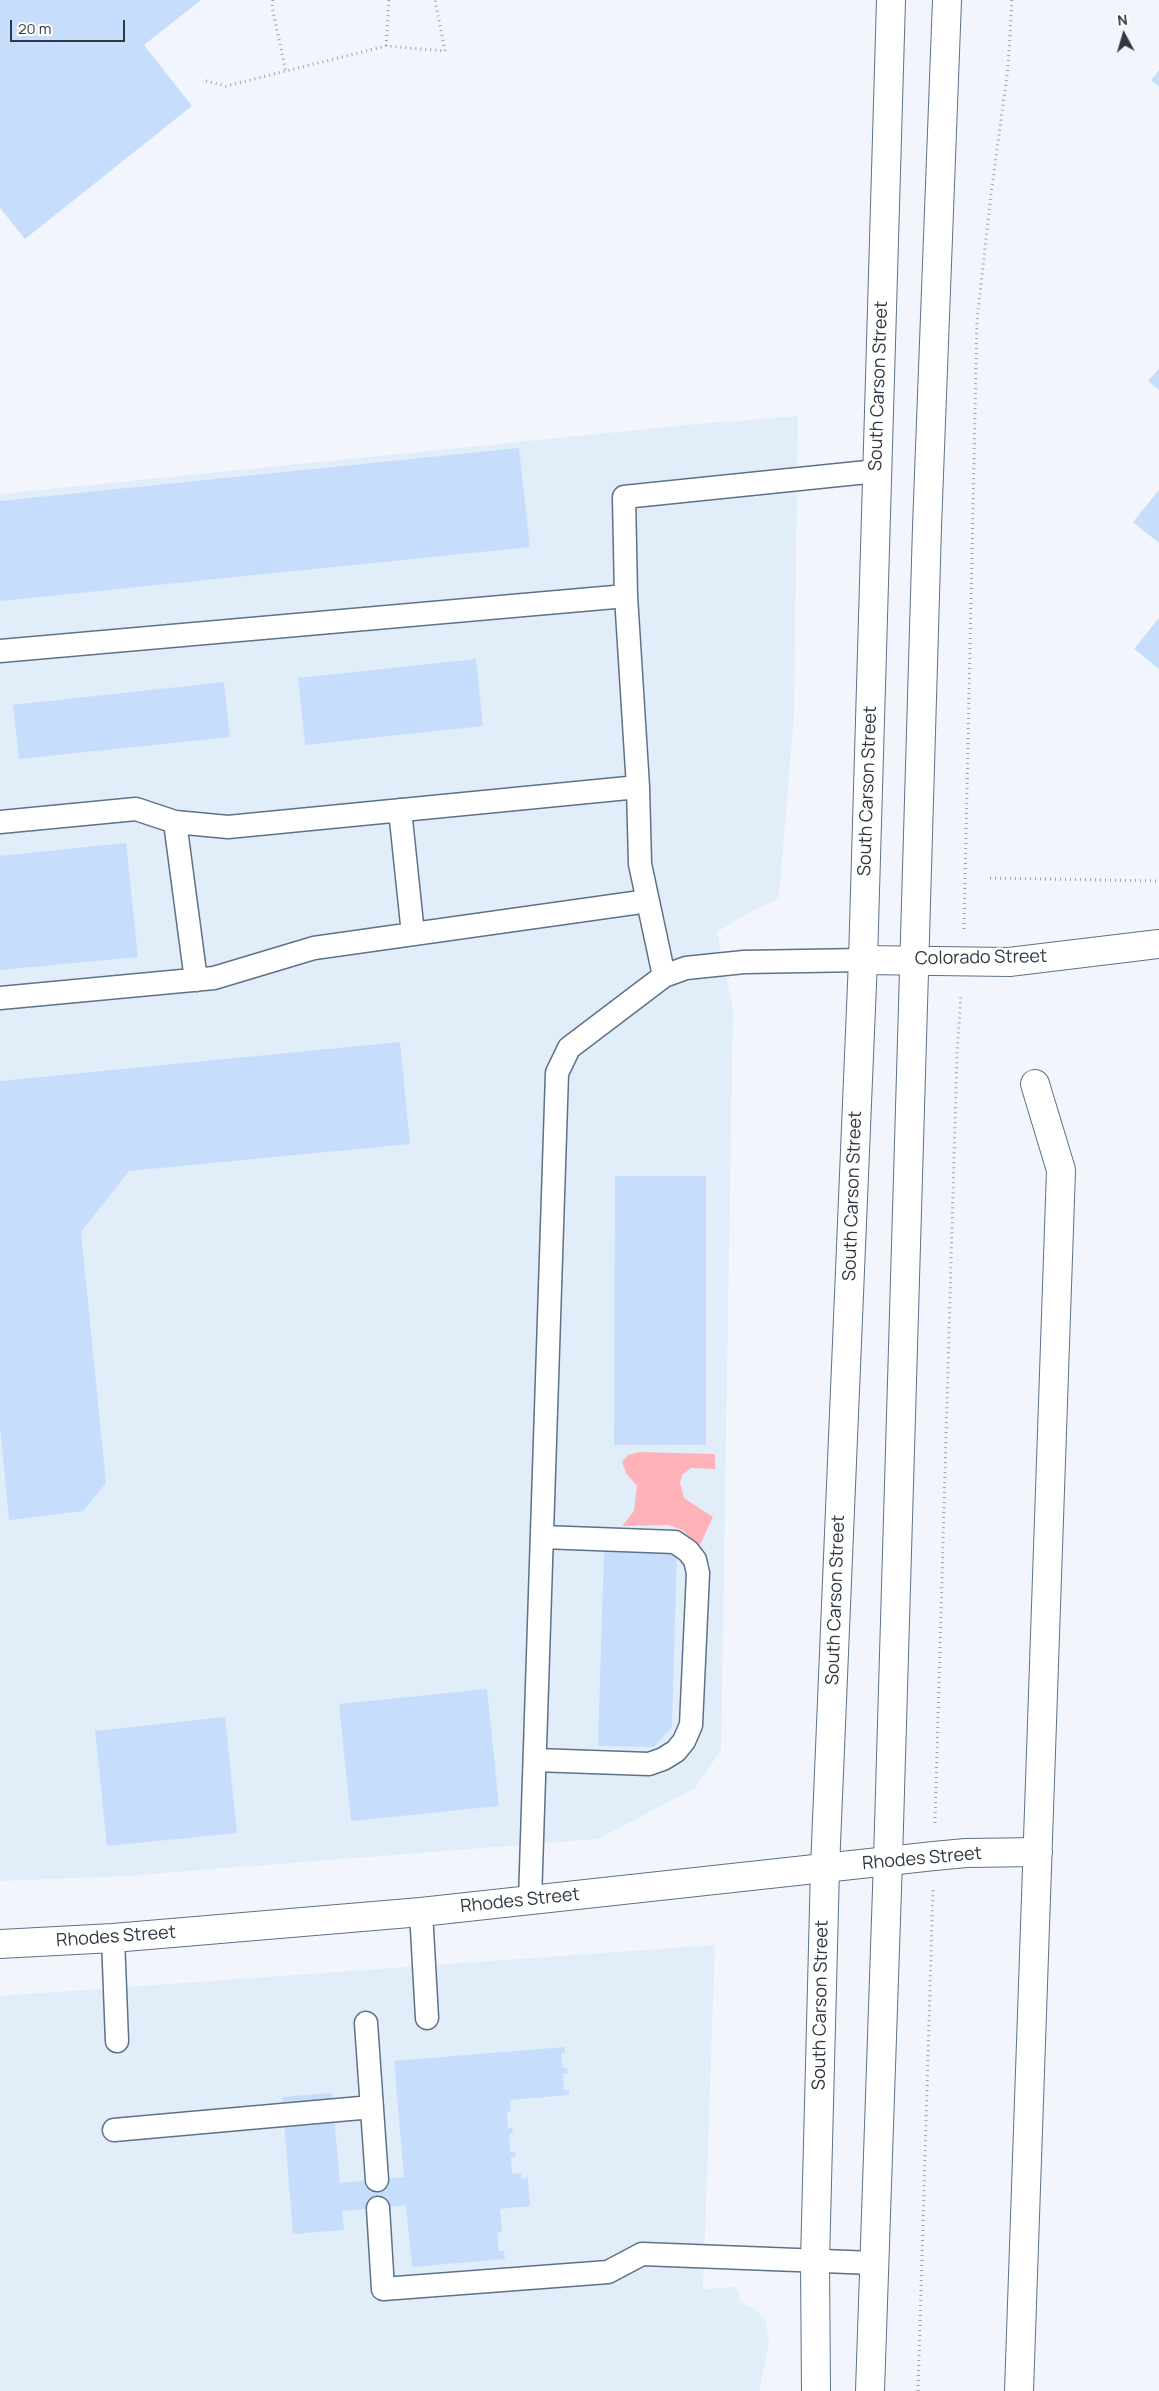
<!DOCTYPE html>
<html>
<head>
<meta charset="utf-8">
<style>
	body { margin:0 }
	#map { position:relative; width:1159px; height:2391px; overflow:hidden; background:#f2f6fc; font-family:Manrope,sans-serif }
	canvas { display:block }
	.north { position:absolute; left:1099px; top:10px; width:50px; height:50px; -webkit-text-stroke:4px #fff; paint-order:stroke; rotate:354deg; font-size:14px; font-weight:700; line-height:20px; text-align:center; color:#2e3742 }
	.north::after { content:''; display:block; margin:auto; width:18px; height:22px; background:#2e3742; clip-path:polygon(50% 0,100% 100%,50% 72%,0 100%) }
	.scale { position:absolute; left:10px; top:20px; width:115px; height:22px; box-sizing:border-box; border:2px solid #2e3742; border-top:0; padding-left:6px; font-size:15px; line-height:18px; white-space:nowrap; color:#2e3742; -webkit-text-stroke:4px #fff; paint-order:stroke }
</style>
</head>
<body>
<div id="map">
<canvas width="1159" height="2391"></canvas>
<div class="north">N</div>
<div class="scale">20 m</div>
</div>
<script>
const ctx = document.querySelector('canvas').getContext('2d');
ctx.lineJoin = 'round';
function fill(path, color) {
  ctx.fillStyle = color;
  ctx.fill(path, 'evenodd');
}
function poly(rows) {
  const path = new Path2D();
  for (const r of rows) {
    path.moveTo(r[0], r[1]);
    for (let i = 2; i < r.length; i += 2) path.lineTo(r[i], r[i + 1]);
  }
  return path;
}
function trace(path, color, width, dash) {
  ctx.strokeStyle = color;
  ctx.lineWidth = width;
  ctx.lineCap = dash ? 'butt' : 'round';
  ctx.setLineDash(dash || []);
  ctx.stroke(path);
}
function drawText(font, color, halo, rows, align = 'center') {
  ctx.font = font + ' Manrope,sans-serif';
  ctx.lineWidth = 4.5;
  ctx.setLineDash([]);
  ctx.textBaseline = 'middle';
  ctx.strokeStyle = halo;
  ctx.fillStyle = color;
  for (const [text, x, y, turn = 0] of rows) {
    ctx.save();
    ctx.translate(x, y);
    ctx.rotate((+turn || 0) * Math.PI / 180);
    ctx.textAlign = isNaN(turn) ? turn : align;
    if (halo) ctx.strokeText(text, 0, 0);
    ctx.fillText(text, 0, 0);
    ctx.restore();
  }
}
fill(poly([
	[798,416,794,715,779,898,748,913,717,932,733,1009,721,1750,695,1788,598,1839,126,1876,0,1881,0,494,697,424],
	[715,1945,703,2289,736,2287,741,2302,756,2310,766,2321,769,2344,759,2391,0,2391,0,1996]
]), '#e2edfa');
fill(poly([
	[639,1452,715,1454,715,1469,691,1468,682,1475,680,1483,684,1498,713,1517,699,1547,684,1531,669,1525,622,1526,634,1511,637,1486,626,1473,622,1462,628,1455]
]), '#ffb3b8');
fill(poly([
	[0,0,201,0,144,45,192,106,25,239,0,208],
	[1159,70,1159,87,1151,80],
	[1159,368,1159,390,1148,381],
	[519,448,530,547,0,601,0,501],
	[1159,490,1159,543,1133,522],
	[1159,618,1159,669,1134,649],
	[476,659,483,726,305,745,298,678],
	[224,682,230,737,19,759,13,705],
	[126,843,138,957,0,970,0,856],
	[400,1042,410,1144,129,1171,81,1232,106,1483,83,1511,9,1520,0,1426,0,1081],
	[615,1176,706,1176,706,1445,614,1445],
	[604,1549,677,1549,672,1727,654,1747,598,1746],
	[487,1689,499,1806,351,1821,339,1704],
	[225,1717,237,1833,107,1846,95,1731],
	[565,2047,565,2053,561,2053,563,2068,567,2068,568,2074,563,2074,564,2090,569,2090,569,2095,510,2100,511,2111,507,2112,508,2128,512,2128,513,2133,509,2134,510,2152,515,2152,516,2157,511,2157,512,2174,521,2173,521,2179,528,2178,530,2206,500,2209,502,2232,497,2233,499,2251,504,2251,505,2259,412,2267,406,2205,342,2211,344,2230,293,2234,282,2097,332,2093,340,2183,404,2177,394,2061]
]), '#c6defb');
const service = poly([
	[0,651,626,596],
	[400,810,413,934],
	[0,822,136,809,175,822,228,827,638,787],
	[175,822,196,980],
	[664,976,640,864,638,787,626,596,624,497,877,471],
	[0,998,214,978,314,948,648,901],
	[535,1760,649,1764,663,1759,676,1751,684,1741,691,1725,698,1573,695,1560,688,1551,675,1542,542,1537],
	[530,1900,557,1073,569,1048,664,976,686,968,744,962,863,960],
	[421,1912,427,2018],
	[113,1938,117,2041],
	[366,2023,377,2180],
	[114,2130,372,2107],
	[378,2208,383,2289,608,2272,642,2254,874,2263]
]);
const minor = poly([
	[0,1944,113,1938,421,1912,934,1856,966,1853,1038,1852],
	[1019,2391,1061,1170,1035,1084]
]);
const tertiary = poly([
	[863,960,1009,962,1159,944]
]);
const primary = poly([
	[816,2391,815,2261,825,1868,863,960,891,0],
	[870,2391,888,1860,927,527,947,0]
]);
trace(service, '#5d7189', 25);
trace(minor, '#5d7189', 30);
trace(tertiary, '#5d7189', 30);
trace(primary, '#5d7189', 30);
trace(poly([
	[273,0,272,7,286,72],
	[386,46,389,0],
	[206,81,226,86,386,46,445,51,435,0],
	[990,878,1159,881],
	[964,929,977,320,991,194,1008,68,1012,0],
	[935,1823,957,1053,961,995],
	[918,2391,933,1889]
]), '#9ca2ab', 3, [1, 4]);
trace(service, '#fff', 22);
trace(minor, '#fff', 28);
trace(tertiary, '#fff', 28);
trace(primary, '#fff', 28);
drawText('18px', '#2e3742', '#fff', [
	["South Carson Street",879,386,-88],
	["South Carson Street",868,791,-88],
	["Colorado Street",981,958,-1],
	["South Carson Street",853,1196,-88],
	["South Carson Street",836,1600,-88],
	["Rhodes Street",922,1859,-5],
	["Rhodes Street",520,1901,-6],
	["Rhodes Street",116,1937,-4],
	["South Carson Street",821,2005,-89]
]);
</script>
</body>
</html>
